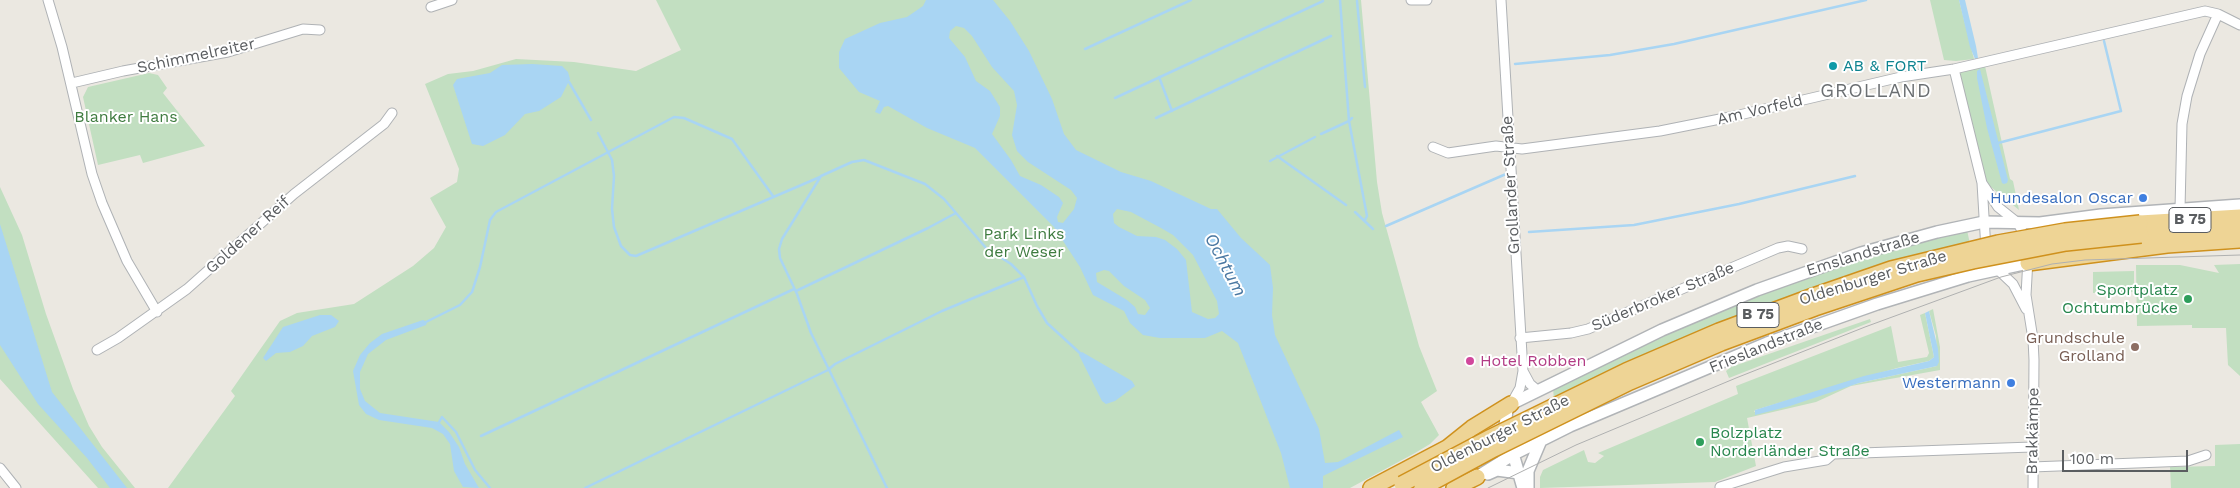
<!DOCTYPE html>
<html>
<head>
<meta charset="utf-8">
<style>
	body { margin:0 }
	#map { position:relative; width:2240px; height:488px; overflow:hidden; background:#ebe8e1; font-family:"Work Sans",sans-serif }
	canvas { display:block }
	.scale { position:absolute; left:2062px; top:450px; width:126px; height:22px; box-sizing:border-box; border:2px solid #5a5d60; border-top:0; padding-left:6px; font-size:15px; line-height:18px; white-space:nowrap; color:#5a5d60; -webkit-text-stroke:4px #fff; paint-order:stroke }
</style>
</head>
<body>
<div id="map">
<canvas width="2240" height="488"></canvas>
<div class="scale">100 m</div>
</div>
<script>
const ctx = document.querySelector('canvas').getContext('2d');
ctx.lineJoin = 'round';
function fill(path, color) {
  ctx.fillStyle = color;
  ctx.fill(path, 'evenodd');
}
function poly(rows) {
  const path = new Path2D();
  for (const r of rows) {
    path.moveTo(r[0], r[1]);
    for (let i = 2; i < r.length; i += 2) path.lineTo(r[i], r[i + 1]);
  }
  return path;
}
function trace(path, color, width, dash) {
  ctx.strokeStyle = color;
  ctx.lineWidth = width;
  ctx.lineCap = dash ? 'butt' : 'round';
  ctx.setLineDash(dash || []);
  ctx.stroke(path);
}
function drawText(font, color, halo, rows, align = 'center') {
  ctx.font = font + ' "Work Sans",sans-serif';
  ctx.lineWidth = 4;
  ctx.setLineDash([]);
  ctx.textBaseline = 'middle';
  ctx.strokeStyle = halo;
  ctx.fillStyle = color;
  for (const [text, x, y, turn = 0] of rows) {
    ctx.save();
    ctx.translate(x, y);
    ctx.rotate((+turn || 0) * Math.PI / 180);
    ctx.textAlign = isNaN(turn) ? turn : align;
    if (halo) ctx.strokeText(text, 0, 0);
    ctx.fillText(text, 0, 0);
    ctx.restore();
  }
}
fill(poly([
	[656,0,1361,0,1377,182,1382,213,1419,346,1437,391,1421,402,1439,435,1430,444,1415,453,1350,488,168,488,235,396,231,391,280,321,297,313,354,304,413,266,434,248,446,227,430,198,457,182,459,169,425,84,448,74,473,71,516,59,574,62,636,71,681,50],
	[1930,0,1959,0,1974,59,1956,61,1944,60],
	[1985,66,2010,179,2013,181,2019,210,1986,183,1959,72],
	[149,73,158,75,167,88,163,93,205,146,143,163,140,155,98,165,83,97,88,87],
	[0,187,22,235,46,314,73,389,89,426,102,447,135,488,98,488,0,379],
	[1967,230,1970,244,1708,328,1609,370,1554,400,1553,388,1713,312,1777,287,1857,260,1920,241],
	[2240,264,2240,376,2228,365,2226,328,2192,328,2192,325,2137,326,2136,265,2180,265,2219,273,2214,265],
	[2134,271,2134,292,2093,293,2093,272],
	[1933,309,1940,347,1940,370,1851,386,1816,402,1747,418,1756,466,1715,482,1540,488,1540,477,1543,470,1584,450,1588,462,1595,463,1604,456,1598,453,1738,394,1736,386,1891,326,1898,362,1927,357,1929,353,1920,315,1925,313,1934,357,1929,361,1897,368,1755,410,1754,412,1859,383,1937,366,1936,336,1929,311],
	[1870,319,1871,322,1729,378,1726,371,1731,367],
	[2240,444,2240,488,2171,488,2170,467,2215,466,2215,445]
]), '#c2dfc1');
fill(poly([
	[926,0,993,0,1010,21,1029,51,1052,99,1064,134,1076,150,1121,172,1151,181,1211,209,1217,209,1241,238,1270,265,1273,288,1272,315,1275,335,1319,429,1325,463,1338,462,1399,430,1403,437,1323,476,1323,488,1290,488,1281,453,1238,343,1222,331,1205,338,1160,338,1143,335,1130,323,1124,311,1093,295,1080,267,1054,227,975,148,927,128,888,106,884,107,880,114,875,112,880,101,859,92,839,68,839,52,845,39,880,23,907,17,923,6],
	[956,26,964,28,972,36,992,67,1014,91,1017,105,1012,135,1017,151,1028,162,1071,190,1077,198,1074,209,1063,223,1058,222,1057,217,1063,203,1059,197,1041,185,1020,176,1011,160,992,134,1000,116,1000,107,990,91,976,81,965,57,949,38,950,31],
	[1117,209,1131,212,1161,228,1173,235,1193,255,1217,301,1219,314,1215,318,1208,319,1192,312,1186,260,1177,249,1165,240,1156,237,1137,236,1119,227,1114,223,1113,214],
	[1104,270,1109,271,1124,286,1145,300,1150,308,1145,315,1138,314,1135,307,1127,300,1097,282,1096,273],
	[1959,0,1965,0,1976,46,1978,58,1975,59,1970,47],
	[532,64,562,66,568,72,570,79,561,97,539,111,525,114,505,135,483,146,472,144,453,85,457,79,490,73,502,65],
	[1980,69,2008,180,2007,183,2004,184,2002,183,1987,128,1977,78,1977,71],
	[0,224,52,392,127,488,110,488,87,458,38,404,0,345],
	[1929,311,1938,349,1939,362,1937,366,1859,383,1790,406,1755,415,1755,410,1864,376,1929,361,1934,357,1925,313],
	[320,315,331,315,339,321,335,327,312,336,303,346,290,352,276,353,266,361,263,358,283,327],
	[423,320,427,322,426,325,386,340,368,354,360,372,360,389,365,401,380,413,439,422,449,432,459,447,465,464,479,488,463,487,454,471,450,444,443,434,432,428,379,420,366,414,359,405,353,371,360,355,370,343,382,334],
	[1082,352,1132,381,1135,386,1115,401,1106,404,1102,401,1079,355]
]), '#a9d5f3');
trace(poly([
	[1340,0,1349,121,1367,216,1365,220],
	[1357,1,1365,87],
	[1085,49,1191,0],
	[1515,64,1610,55,1674,44,1866,0],
	[1159,77,1172,111],
	[569,82,591,120],
	[1115,98,1323,1],
	[1156,118,1331,36],
	[598,133,612,160,614,176,612,209,614,227,621,246,630,255,636,256,820,177],
	[1321,134,1349,121,1352,118],
	[1998,143,2121,111,2104,41],
	[1277,156,1346,205],
	[1270,161,1315,137],
	[1355,212,1373,229],
	[1386,226,1506,174],
	[1529,232,1634,225,1739,204,1855,176],
	[796,291,928,228,956,213],
	[426,322,460,305,472,292,480,267,490,220,496,212,674,117,684,118,732,139,773,196],
	[438,424,442,417,456,432,475,470,490,488],
	[481,436,794,289],
	[585,488,828,370,835,364,942,311,1024,277],
	[887,488,811,333,797,294,780,258,779,249,782,239,821,176,852,162,864,160,925,184,944,199,986,248,1011,264,1024,277,1037,306,1047,323,1081,354]
]), '#a9d5f3', 2.5);
const street = poly([
	[48,0,62,47,92,174,102,203,127,261,157,312],
	[1411,0,1427,0],
	[1501,0,1523,371,1520,388,1511,404],
	[431,7,452,0],
	[1954,69,1982,183,1986,250],
	[72,83,123,71,228,52,303,29,320,30],
	[1433,147,1448,153,1496,146,1522,149,1660,131,1735,116,1901,77,1954,69,2205,11,2218,14,2240,25],
	[1982,183,1998,207,2018,223,2027,241],
	[2180,209,2182,124,2187,96,2200,54,2218,14],
	[2028,259,2026,295,2033,339,2034,360,2033,488],
	[1994,266,2013,284,2026,309],
	[1520,338,1571,333,1588,329,1778,248,1788,246,1802,249],
	[97,350,118,338,187,289,294,194,384,124,392,113],
	[1523,371,1530,384,1537,390],
	[2032,467,2188,461,2206,455],
	[0,468,16,488],
	[1720,487,1784,467,1826,460,1833,454,2032,447]
]);
const secondary = poly([
	[1488,474,1497,470,1519,473],
	[1477,477,1514,454,1570,426,1767,343,1877,304,1968,276,2028,263],
	[1523,488,1505,426,1507,410,1511,404,1662,330,1757,290,1861,253,1937,232,1984,222,2040,223,2101,215,2240,205],
	[1528,488,1528,471,1542,438]
]);
const highway = poly([
	[2140,223,2240,217],
	[2141,235,2240,229],
	[2028,263,2167,245,2240,240],
	[1371,488,1447,448,1472,428,1511,404],
	[1454,488,1477,477]
]);
trace(street, '#afb2b5', 11);
trace(secondary, '#b1b4b7', 14);
trace(highway, '#cf911d', 18);
trace(street, '#fff', 9);
trace(secondary, '#fff', 11);
trace(highway, '#eed495', 15);
trace(poly([
	[1488,488,1576,445,1736,378,1865,327,2001,277,2052,264,2085,260,2240,255]
]), '#afb0b0', 1);
const highwayBridge = poly([
	[1402,484,1491,437,1626,371,1719,331,1813,296,1891,269,1998,243,2065,231,2140,223],
	[1422,488,1494,449,1630,382,1721,343,1815,308,1917,274,1973,261,2066,243,2141,235]
]);
trace(highwayBridge, '#cf911d', 18, []);
trace(highwayBridge, '#eed495', 15);
for (const [x, y, r, color] of [
	[1833,66,5,"#0f9aa8"],
	[2143,198,5,"#3f7fe0"],
	[2188,299,5,"#2e9e5b"],
	[2135,347,5,"#8d6e63"],
	[1470,361,5,"#d1479c"],
	[2011,383,5,"#3f7fe0"],
	[1700,442,5,"#2e9e5b"]
]) {
  const dot = new Path2D();
  dot.arc(x, y, r, 0, 2 * Math.PI);
  ctx.fillStyle = color;
  ctx.fill(dot);
  trace(dot, '#fff', 2);
}
for (const [x, y, w] of [
	[2190,220,42],
	[1758,315,42]
]) {
  const box = new Path2D();
  box.roundRect(x - w / 2, y - 12.5, w, 25, 4);
  ctx.fillStyle = '#fff';
  ctx.fill(box);
  trace(box, '#5a5d60', 1);
}
drawText('bold 15px', '#5a5d60', null, [
	["B 75",2190,220],
	["B 75",1758,315]
]);
drawText('16px', '#5a5d60', '#fff', [
	["Schimmelreiter",196,56,-12],
	["Am Vorfeld",1760,110,-13],
	["Grollander Straße",1511,185,-93],
	["Goldener Reif",248,235,-42],
	["Emslandstraße",1863,254,-17],
	["Oldenburger Straße",1873,278,-17],
	["Süderbroker Straße",1663,297,-23],
	["Frieslandstraße",1766,346,-22],
	["Brakkämpe",2033,431,-89],
	["Oldenburger Straße",1500,434,-27]
]);
drawText('16px', '#0d838f', '#fff', [
	["AB & FORT",1843,66]
], 'left');
drawText('16px', '#3e7b3f', '#fff', [
	["Blanker Hans",126,117],
	["Park Links",1024,234],
	["der Weser",1024,252]
]);
drawText('16px', '#366cbe', '#fff', [
	["Hundesalon Oscar",2133,198],
	["Westermann",2001,383]
], 'right');
drawText('16px', '#27864d', '#fff', [
	["Sportplatz",2178,290],
	["Ochtumbrücke",2178,308],
	["Bolzplatz",1710,433,"left"],
	["Norderländer Straße",1710,451,"left"]
], 'right');
drawText('16px', '#785e54', '#fff', [
	["Grundschule",2125,338],
	["Grolland",2125,356]
], 'right');
drawText('16px', '#b23c85', '#fff', [
	["Hotel Robben",1480,361]
], 'left');
drawText('italic 18px', '#4a78a2', '#fff', [
	["Ochtum",1225,265,62]
]);
ctx.letterSpacing = '1px';
drawText('19px', '#6b6f72', '#fff', [
	["GROLLAND",1876,91]
]);
ctx.letterSpacing = '0px';
</script>
</body>
</html>
